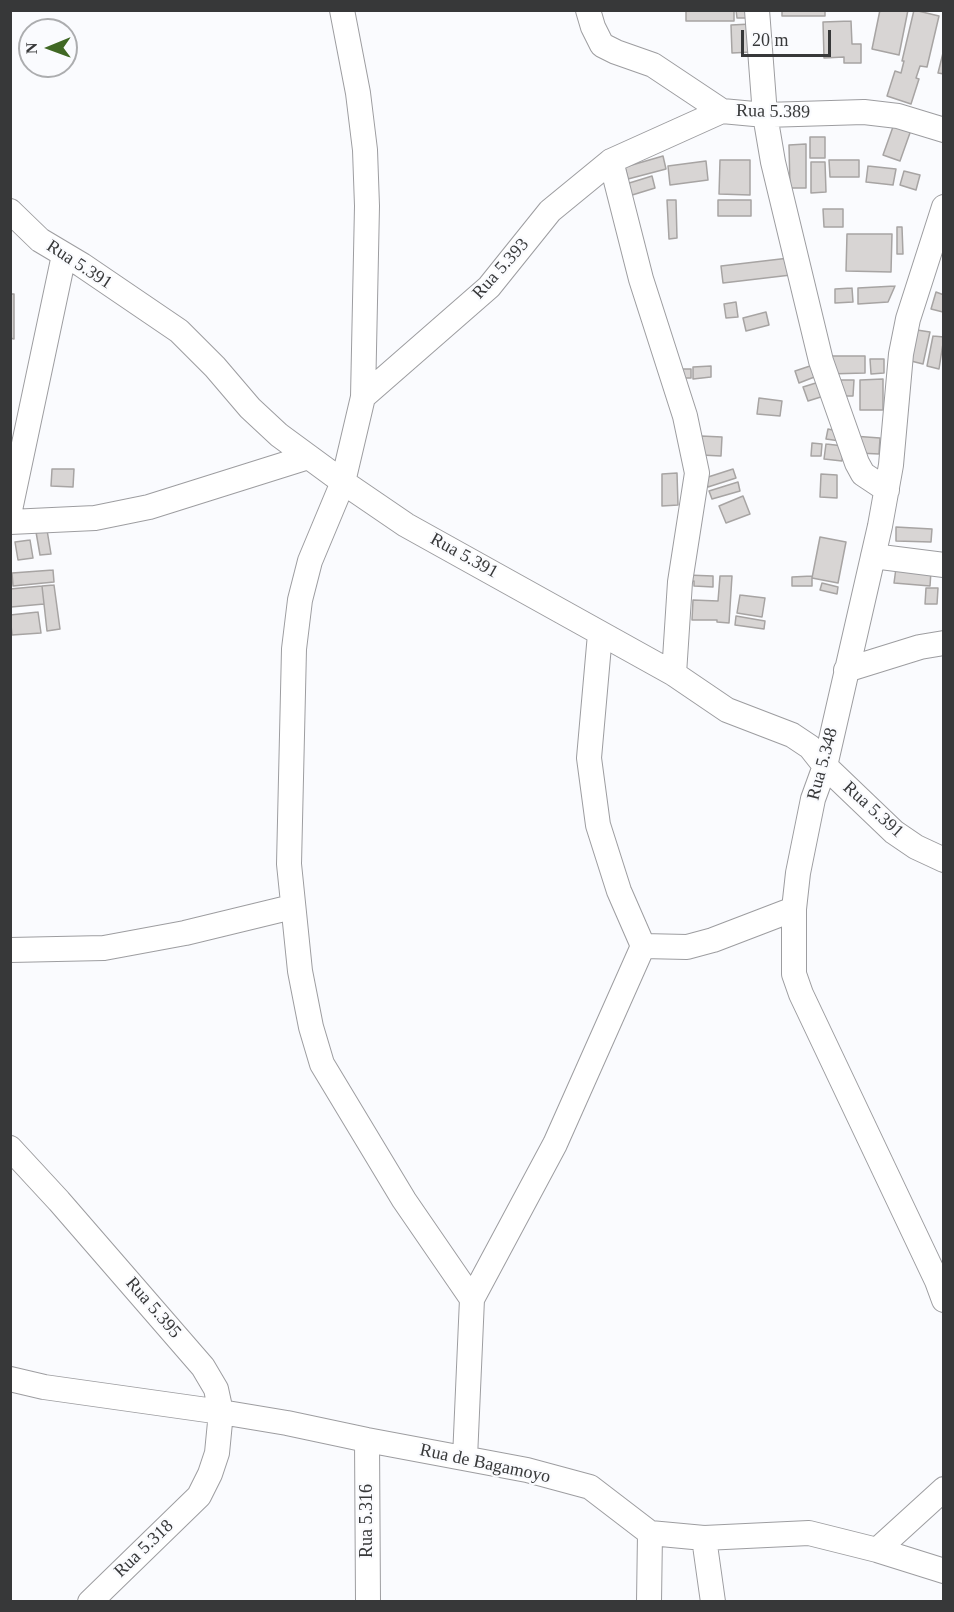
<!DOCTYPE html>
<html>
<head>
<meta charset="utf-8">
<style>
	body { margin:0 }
	#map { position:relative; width:954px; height:1612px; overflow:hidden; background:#fafbfe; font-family:Georgia,serif }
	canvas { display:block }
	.frame { position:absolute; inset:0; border:12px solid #373839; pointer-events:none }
	.north { position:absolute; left:18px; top:18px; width:60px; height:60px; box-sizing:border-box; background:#fafbfe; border:2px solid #acadaf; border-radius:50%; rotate:269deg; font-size:16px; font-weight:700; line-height:24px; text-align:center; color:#373839 }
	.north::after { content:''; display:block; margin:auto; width:21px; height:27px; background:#406824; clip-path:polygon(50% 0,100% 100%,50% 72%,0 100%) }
	.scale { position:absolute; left:741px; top:30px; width:90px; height:27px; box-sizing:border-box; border:3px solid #373839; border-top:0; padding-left:8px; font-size:18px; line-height:21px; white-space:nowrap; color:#373839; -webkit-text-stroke:4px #fafbfe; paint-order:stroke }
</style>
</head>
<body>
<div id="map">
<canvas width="954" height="1612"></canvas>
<div class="frame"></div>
<div class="north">N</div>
<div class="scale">20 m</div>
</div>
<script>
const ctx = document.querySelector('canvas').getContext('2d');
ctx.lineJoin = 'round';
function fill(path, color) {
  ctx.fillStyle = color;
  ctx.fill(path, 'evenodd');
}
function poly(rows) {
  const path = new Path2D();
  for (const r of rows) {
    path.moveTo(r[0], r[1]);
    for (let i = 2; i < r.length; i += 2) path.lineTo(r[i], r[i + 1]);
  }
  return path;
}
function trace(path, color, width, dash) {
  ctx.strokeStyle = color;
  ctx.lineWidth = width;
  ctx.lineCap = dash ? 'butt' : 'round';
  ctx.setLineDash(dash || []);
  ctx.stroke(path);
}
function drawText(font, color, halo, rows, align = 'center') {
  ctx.font = font + ' Georgia,serif';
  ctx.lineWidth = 4.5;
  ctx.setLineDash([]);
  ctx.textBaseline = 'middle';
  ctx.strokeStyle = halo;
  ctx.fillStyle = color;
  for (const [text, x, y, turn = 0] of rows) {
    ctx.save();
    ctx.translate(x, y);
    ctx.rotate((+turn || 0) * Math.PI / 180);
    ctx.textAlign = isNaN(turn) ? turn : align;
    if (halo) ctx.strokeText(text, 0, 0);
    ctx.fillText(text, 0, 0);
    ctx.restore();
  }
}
const building = poly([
	[686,10,734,10,734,21,686,21,686,10],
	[736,10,750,10,751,18,737,18,736,10],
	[782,10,825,10,825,16,782,16,782,10],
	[880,10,908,10,899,55,872,49,880,10],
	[914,10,939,16,927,67,920,66,916,78,919,79,911,104,887,96,895,71,901,73,904,61,902,61,914,10],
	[851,21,852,44,861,44,861,63,844,63,844,57,824,58,823,22,851,21],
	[751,24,752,52,732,53,731,25,751,24],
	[944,49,944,74,938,73,944,49],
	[894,124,911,130,900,161,883,155,894,124],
	[810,137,825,137,825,158,810,158,810,137],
	[806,144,806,188,790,188,789,145,806,144],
	[663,156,666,169,628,179,625,167,663,156],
	[720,160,750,160,750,195,719,194,720,160],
	[829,160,859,160,859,177,830,177,829,160],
	[706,161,708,180,670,185,668,166,706,161],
	[811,162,825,162,826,192,811,193,811,162],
	[868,166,896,169,893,185,866,182,868,166],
	[904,171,920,175,916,190,900,185,904,171],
	[652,176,655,188,629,196,626,184,652,176],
	[667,200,676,200,677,238,669,239,667,200],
	[718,200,751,200,751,216,718,216,718,200],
	[823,209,843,209,843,227,824,227,823,209],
	[897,227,902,227,903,254,897,254,897,227],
	[847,234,892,234,891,272,846,271,847,234],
	[789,258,791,275,723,283,721,266,789,258],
	[895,286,888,302,858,304,858,288,895,286],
	[852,288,853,302,835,303,835,289,852,288],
	[936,292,944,295,943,312,931,309,936,292],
	[10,294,14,294,14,339,10,338,10,294],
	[736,302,738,317,726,318,724,304,736,302],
	[766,312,769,325,746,331,743,318,766,312],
	[917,330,930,332,923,364,911,361,917,330],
	[933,336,944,337,939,369,927,366,933,336],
	[823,356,865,356,865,373,828,374,823,356],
	[870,359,884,359,884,373,871,374,870,359],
	[813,365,817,376,799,383,795,371,813,365],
	[711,366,711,377,693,379,693,367,711,366],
	[675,369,691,369,691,378,675,378,675,369],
	[883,379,883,410,860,410,860,380,883,379],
	[838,380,854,380,853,396,838,396,838,380],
	[819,382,824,396,808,401,803,387,819,382],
	[759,398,782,401,780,416,757,414,759,398],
	[828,429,842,432,840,441,826,439,828,429],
	[701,436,722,437,721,456,701,455,701,436],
	[853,436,880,438,879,454,858,453,853,436],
	[812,443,822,444,821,456,811,456,812,443],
	[826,444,844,446,842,461,824,459,826,444],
	[52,469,74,469,73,487,51,486,52,469],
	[733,469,736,478,708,487,705,478,733,469],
	[677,473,678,505,662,506,662,474,677,473],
	[821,474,837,475,837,498,820,497,821,474],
	[738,482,740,491,712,499,709,491,738,482],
	[743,496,750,514,726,523,719,506,743,496],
	[896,527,932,529,931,542,896,541,896,527],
	[47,530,51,554,40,555,36,532,47,530],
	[820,537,846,542,838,583,812,578,820,537],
	[30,540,33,558,18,560,15,542,30,540],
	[896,568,931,571,930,586,894,583,896,568],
	[53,570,54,582,13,586,12,573,53,570],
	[687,575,713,576,713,587,694,586,694,581,687,582,687,575],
	[720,576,732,576,729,623,717,622,717,620,692,620,693,600,718,601,720,576],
	[812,576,812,586,792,586,792,577,812,576],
	[822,583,838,587,837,594,820,590,822,583],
	[54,585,60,629,47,631,42,586,54,585],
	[42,586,44,604,11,607,10,589,42,586],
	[926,588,938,588,937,604,925,604,926,588],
	[740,595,765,598,762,617,737,613,740,595],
	[38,612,41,633,12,635,10,615,38,612],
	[736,616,765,621,764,629,735,625,736,616]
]);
fill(building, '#d8d5d4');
trace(building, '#a7a4a3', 1.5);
const street = poly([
	[342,10,358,93,365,150,367,206,363,397],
	[588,10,593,27,602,45,616,52,653,65,722,111,765,115,864,112,898,116,944,130],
	[757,10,765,115,773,162,821,361,857,463,863,474,887,490],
	[611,161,641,279,685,416,697,473,680,582,674,674],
	[944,207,908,319,901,354,891,465,880,526,825,766,813,799,798,873,794,909,794,974,801,994,937,1281,944,1300],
	[10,211,40,240,82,265,179,331,215,367,250,408,279,435,343,482,406,525,674,674,727,710,792,735,810,747,825,766,894,832,916,847,944,860],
	[10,510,64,255],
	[10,522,95,518,149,507,308,457],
	[873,556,944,565],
	[846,670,920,647,944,643],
	[643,946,687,947,713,940,794,909],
	[10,950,104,948,185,933,292,907],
	[10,1148,59,1201,203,1367,216,1389,221,1412,217,1453,210,1474,199,1496,90,1602],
	[472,1299,404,1200,322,1064,311,1027,300,971,289,864,294,649,300,600,310,561,343,482,363,397,489,287,550,211,611,161,722,111],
	[10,1379,44,1387,221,1412,287,1423,367,1440,527,1470,590,1487,650,1533,704,1538,809,1533,877,1550,944,1571],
	[367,1440,368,1602],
	[465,1458,472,1299,555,1144,643,946,619,891,598,825,589,758,600,634],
	[704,1538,713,1602],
	[877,1550,944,1489],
	[649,1602,650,1533]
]);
trace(street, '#9d9da0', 26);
trace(street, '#fff', 24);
drawText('18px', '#373839', '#fafbfe', [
	["Rua 5.389",773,112,1],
	["Rua 5.391",79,265,33],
	["Rua 5.393",501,269,-48],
	["Rua 5.391",464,556,29],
	["Rua 5.348",823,764,-75],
	["Rua 5.391",873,810,42],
	["Rua 5.395",153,1308,49],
	["Rua de Bagamoyo",485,1464,12],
	["Rua 5.316",367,1521,-90],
	["Rua 5.318",144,1549,-44]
]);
</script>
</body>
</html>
